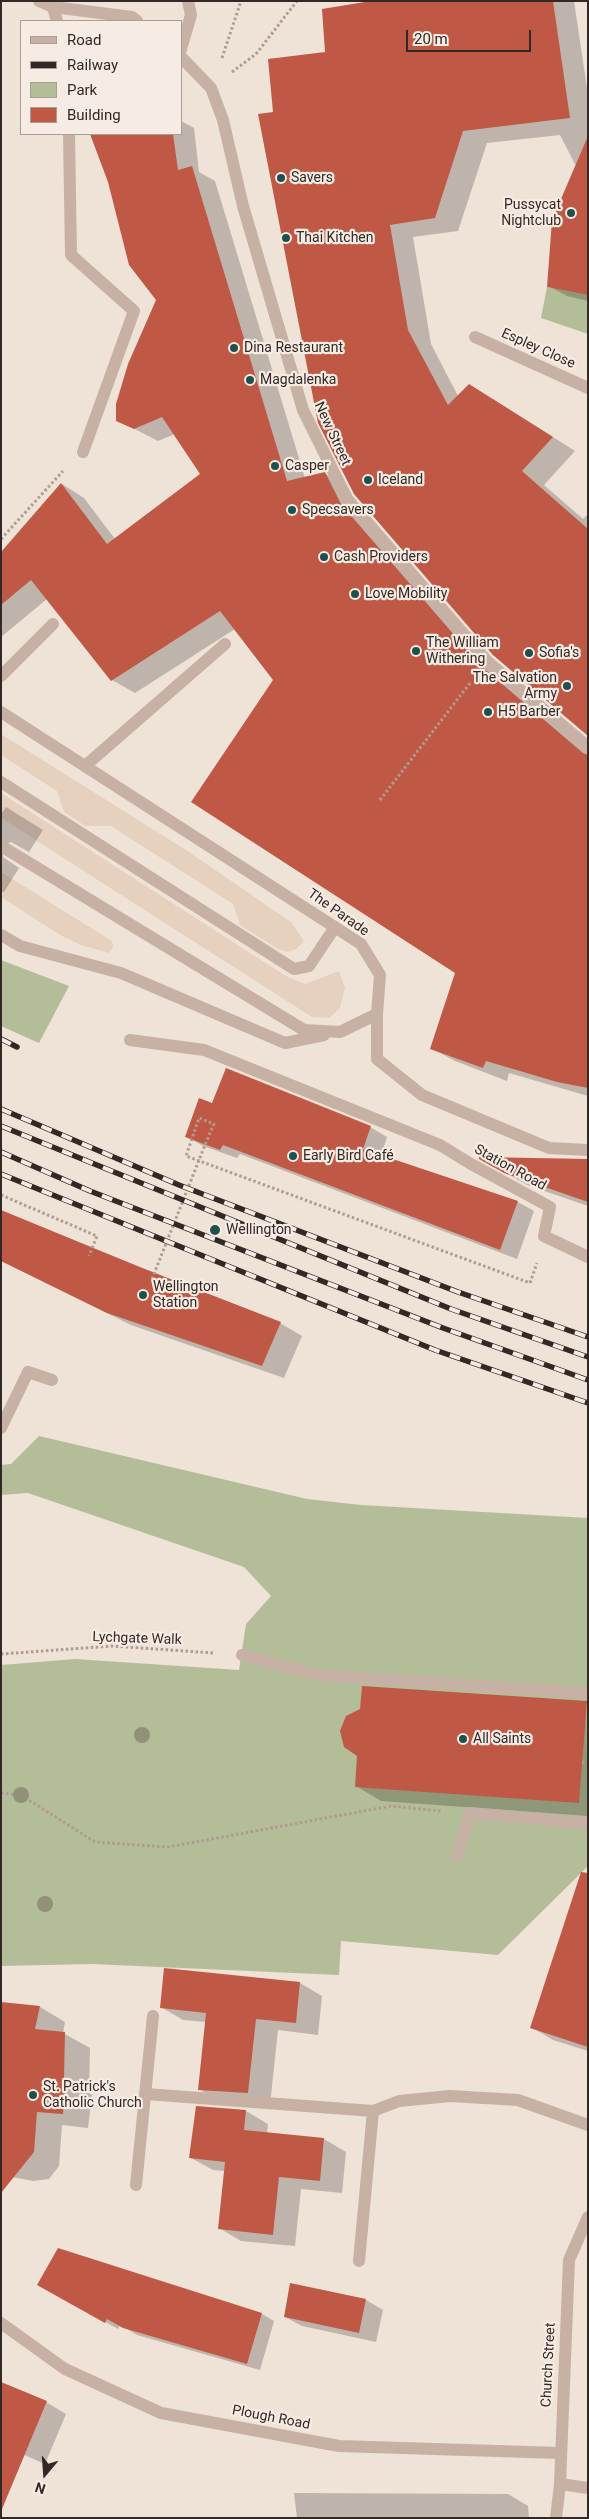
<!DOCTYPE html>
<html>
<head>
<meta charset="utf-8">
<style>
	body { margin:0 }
	#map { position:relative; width:589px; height:2519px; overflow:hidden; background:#efe2d7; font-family:Roboto,sans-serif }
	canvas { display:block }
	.frame { position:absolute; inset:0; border:2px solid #322825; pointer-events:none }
	.legend { position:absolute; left:20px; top:20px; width:162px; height:115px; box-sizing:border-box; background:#f7ece3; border:1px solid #a89e97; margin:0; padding:6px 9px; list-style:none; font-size:15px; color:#322825 }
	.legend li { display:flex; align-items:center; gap:10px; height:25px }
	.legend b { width:25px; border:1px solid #a89e97 }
	.north { position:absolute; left:20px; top:2449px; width:50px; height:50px; -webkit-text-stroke:4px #f7ece3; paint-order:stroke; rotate:198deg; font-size:14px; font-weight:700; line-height:20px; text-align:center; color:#322825 }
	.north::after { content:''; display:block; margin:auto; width:18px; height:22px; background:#322825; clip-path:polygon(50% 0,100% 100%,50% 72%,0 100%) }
	.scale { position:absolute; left:406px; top:30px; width:125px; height:22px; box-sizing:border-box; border:2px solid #322825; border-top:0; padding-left:6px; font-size:15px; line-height:18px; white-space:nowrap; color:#322825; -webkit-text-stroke:4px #f7ece3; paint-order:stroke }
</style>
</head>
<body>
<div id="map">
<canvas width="589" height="2519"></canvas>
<div class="frame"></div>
<ul class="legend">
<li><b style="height:6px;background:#c6b1a4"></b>Road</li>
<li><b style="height:6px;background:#322825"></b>Railway</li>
<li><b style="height:14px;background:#b3bd98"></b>Park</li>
<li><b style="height:14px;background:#bf5845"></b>Building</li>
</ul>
<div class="north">N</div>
<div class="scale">20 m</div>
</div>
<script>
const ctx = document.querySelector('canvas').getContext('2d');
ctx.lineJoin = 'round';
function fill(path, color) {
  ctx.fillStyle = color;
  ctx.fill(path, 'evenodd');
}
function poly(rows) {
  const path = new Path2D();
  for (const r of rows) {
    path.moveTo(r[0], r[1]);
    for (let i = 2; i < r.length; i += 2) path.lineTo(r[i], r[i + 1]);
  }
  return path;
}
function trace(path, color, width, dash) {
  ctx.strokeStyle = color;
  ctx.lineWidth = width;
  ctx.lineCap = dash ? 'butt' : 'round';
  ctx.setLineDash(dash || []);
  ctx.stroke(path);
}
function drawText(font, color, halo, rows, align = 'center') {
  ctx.font = font + ' Roboto,sans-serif';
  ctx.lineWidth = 4.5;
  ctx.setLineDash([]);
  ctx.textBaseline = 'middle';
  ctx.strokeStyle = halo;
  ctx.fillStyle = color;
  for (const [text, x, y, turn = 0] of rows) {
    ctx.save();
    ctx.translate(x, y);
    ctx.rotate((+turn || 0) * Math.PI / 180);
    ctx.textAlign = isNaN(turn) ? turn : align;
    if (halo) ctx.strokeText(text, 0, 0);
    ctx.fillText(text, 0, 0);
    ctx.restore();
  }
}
fill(poly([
	[547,287,588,295,588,334,541,318],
	[1,960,69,986,39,1043,1,1026],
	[39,1436,307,1499,361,1505,588,1518,588,1866,498,1955,341,1941,339,1975,92,1964,1,1966,1,1665,75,1659,239,1670,246,1624,271,1596,244,1567,28,1493,1,1495,1,1465,11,1464]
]), '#b3bd98');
fill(poly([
	[1,734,186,850,291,922,304,941,296,949,287,952,278,949,240,925,233,904,111,826,85,826,64,812,57,791,1,755],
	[1,793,286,976,305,984,339,971,345,988,340,1008,329,1018,312,1017,279,996,1,818],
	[1,872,112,941,113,947,109,953,81,945,62,936,1,897]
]), '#e6d1be');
fill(poly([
	[379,1,574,1,588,95,588,301,567,296,548,286,576,166,560,135,487,143,458,231,413,237,431,344,458,396,493,399,575,451,544,485,583,519,588,514,588,735,274,113,326,53],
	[181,121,194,128,199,172,215,181,305,478,324,473,348,487,364,519,504,681,588,752,588,1096,509,1073,507,1081,455,1061,431,1048,457,972,275,680,235,629,135,693,112,680,47,599,1,637,1,554,62,484,84,498,115,539,202,474,175,434,158,441,117,420,157,300,91,134,181,134],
	[6,807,43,830,29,852,11,842,3,846,3,857,19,868,4,892,1,891,1,814],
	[370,1127,387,1137,381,1156,518,1202,534,1211,517,1259,240,1154,237,1158,203,1146,186,1136],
	[588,1161,588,1206,527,1185,503,1171],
	[1,1211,280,1323,302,1336,284,1378,131,1325,1,1261],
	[586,1702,588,1816,381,1801,356,1786,361,1709],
	[588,1918,588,2051,553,2040,531,2027],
	[300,1983,322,1996,318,2035,278,2030,270,2105,221,2102,199,2089,206,2022,183,2020,161,2007],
	[1,2003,40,2007,65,2022,63,2033,90,2048,89,2093,92,2095,88,2128,62,2125,59,2166,49,2179,33,2181,1,2175],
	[246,2111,268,2124,267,2133,324,2139,346,2152,342,2193,301,2189,295,2246,241,2241,219,2228,225,2171,213,2170,191,2158],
	[58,2249,262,2314,274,2321,260,2370,137,2335,120,2325,118,2329,51,2292],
	[291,2285,366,2300,383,2310,376,2342,302,2326,285,2317],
	[46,2402,66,2414,45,2464,1,2445],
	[294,2493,508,2494,528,2506,529,2518,297,2518]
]), '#0003');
fill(poly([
	[371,1,553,1,570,118,463,131,435,218,390,225,408,330,448,405,469,384,553,437,522,471,588,529,588,736,493,655,354,494,318,423,258,114,273,112,268,59,325,52,322,9],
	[90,134,173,134,178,170,192,166,287,481,325,472,341,504,481,666,583,753,588,755,588,1088,557,1082,486,1061,483,1068,430,1049,455,973,191,802,273,680,220,611,111,681,31,580,1,605,1,552,61,483,107,544,200,474,162,417,134,429,116,421,116,404,128,364,156,300,129,265,108,182],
	[588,136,588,295,547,287,552,220],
	[226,1068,371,1126,363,1149,518,1201,500,1250,223,1145,220,1150,185,1137,199,1098,212,1103],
	[479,1157,588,1159,588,1202,504,1173,479,1159],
	[1,1210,142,1268,281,1322,262,1366,107,1313,1,1261],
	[362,1686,587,1701,579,1803,355,1787,357,1756,344,1747,340,1731,346,1716,360,1709],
	[581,1872,588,1873,588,2047,530,2028],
	[164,1968,300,1982,296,2023,256,2019,248,2093,198,2090,206,2013,160,2008],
	[1,2002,40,2006,35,2029,65,2032,64,2078,67,2079,63,2114,37,2112,34,2152,1,2193],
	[196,2106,246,2110,244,2130,324,2138,320,2181,279,2177,273,2235,218,2229,225,2162,189,2158],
	[58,2248,262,2313,247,2364,123,2328,107,2319,105,2323,37,2285],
	[290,2283,366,2299,359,2333,284,2317],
	[1,2382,47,2401,2,2509,1,2509]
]), '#bf5845');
trace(poly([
	[222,58,241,1],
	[232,72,256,54,297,1],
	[1,539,63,471],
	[380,800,470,683],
	[1,1195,97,1236,89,1256],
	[152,1279,207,1140,214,1124,199,1118,186,1156,530,1283,537,1263],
	[1,1654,112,1646,214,1653],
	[582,1762,588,1763],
	[1,1793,21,1795,95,1842,168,1847,391,1806,442,1811]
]), '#b19b8e', 3, [2.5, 2.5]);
trace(poly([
	[53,7,57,21],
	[69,134,71,255,134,311,83,452],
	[1,676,53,624],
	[85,766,225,644],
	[1,782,294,969,309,966,335,927],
	[1,846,304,1030,340,1032,377,1014,377,1059,422,1095,549,1148,588,1150],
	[1,935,20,946,121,973,285,1043,324,1035],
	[130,1040,204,1050,440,1145],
	[1,1428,28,1372,52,1380],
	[146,2094,373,2111,399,2101,450,2096,518,2100,588,2125],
	[136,2185,153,2016],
	[359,2261,373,2111],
	[560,2484,588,2488]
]), '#c6b1a4', 12);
trace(poly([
	[39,1,53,7,132,17,137,21],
	[181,49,191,15,188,1],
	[181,57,211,88,223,120,243,206,303,410,347,499,487,661,588,747],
	[475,337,588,388],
	[1,712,361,944,380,975,377,1014],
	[440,1145,471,1164,550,1207,544,1236,588,1257],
	[242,1655,318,1675,588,1693],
	[457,1856,470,1813,588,1823],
	[1,2323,65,2369,161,2413,339,2446,560,2453],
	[556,2518,560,2484,569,2260,588,2217]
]), '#c6b1a4', 12);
const rail = poly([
	[1,1039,17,1047],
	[1,1109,179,1185,458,1292,588,1337],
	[1,1126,451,1309,588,1357],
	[1,1152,90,1191,443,1328,588,1380],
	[1,1174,435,1350,588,1403]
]);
trace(rail, '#322825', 5.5);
trace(rail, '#f7ece3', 4, [11]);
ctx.fillStyle = '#919178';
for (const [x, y] of [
	[142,1735],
	[21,1795],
	[45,1904]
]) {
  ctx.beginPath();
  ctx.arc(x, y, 8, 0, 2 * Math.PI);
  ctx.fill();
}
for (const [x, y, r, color] of [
	[281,178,5,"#1d504f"],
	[571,213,5,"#1d504f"],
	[286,238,5,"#1d504f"],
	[234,348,5,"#1d504f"],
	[250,380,5,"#1d504f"],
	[275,466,5,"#1d504f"],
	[368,480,5,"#1d504f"],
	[292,510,5,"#1d504f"],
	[324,557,5,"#1d504f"],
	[355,594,5,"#1d504f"],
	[416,651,5,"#1d504f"],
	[529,653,5,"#1d504f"],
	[567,686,5,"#1d504f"],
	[488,712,5,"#1d504f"],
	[293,1156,5,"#1d504f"],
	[215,1230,6,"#1d504f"],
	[143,1295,5,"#1d504f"],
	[463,1739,5,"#1d504f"],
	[33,2095,5,"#1d504f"]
]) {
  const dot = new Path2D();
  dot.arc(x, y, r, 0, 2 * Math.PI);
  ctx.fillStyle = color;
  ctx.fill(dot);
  trace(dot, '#f7ece3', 2);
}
drawText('14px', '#322825', '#f7ece3', [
	["Savers",291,178],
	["Pussycat",561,205,"right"],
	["Nightclub",561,221,"right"],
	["Thai Kitchen",296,238],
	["Dina Restaurant",244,348],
	["Magdalenka",260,380],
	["Casper",285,466],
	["Iceland",378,480],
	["Specsavers",302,510],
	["Cash Providers",334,557],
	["Love Mobility",365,594],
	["The William",426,643],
	["Withering",426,659],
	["Sofia's",539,653],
	["The Salvation",557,678,"right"],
	["Army",557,694,"right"],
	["H5 Barber",498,712],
	["Early Bird Café",303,1156],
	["Wellington",226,1230],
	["Wellington",153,1287],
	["Station",153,1303],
	["All Saints",473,1739],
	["St. Patrick's",43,2087],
	["Catholic Church",43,2103]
], 'left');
drawText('14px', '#322825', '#f7ece3', [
	["Espley Close",538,349,24],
	["New Street",332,434,65],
	["The Parade",338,913,35],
	["Station Road",510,1168,29],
	["Lychgate Walk",137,1639,2],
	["Church Street",549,2365,-87],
	["Plough Road",271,2418,11]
]);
</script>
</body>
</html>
